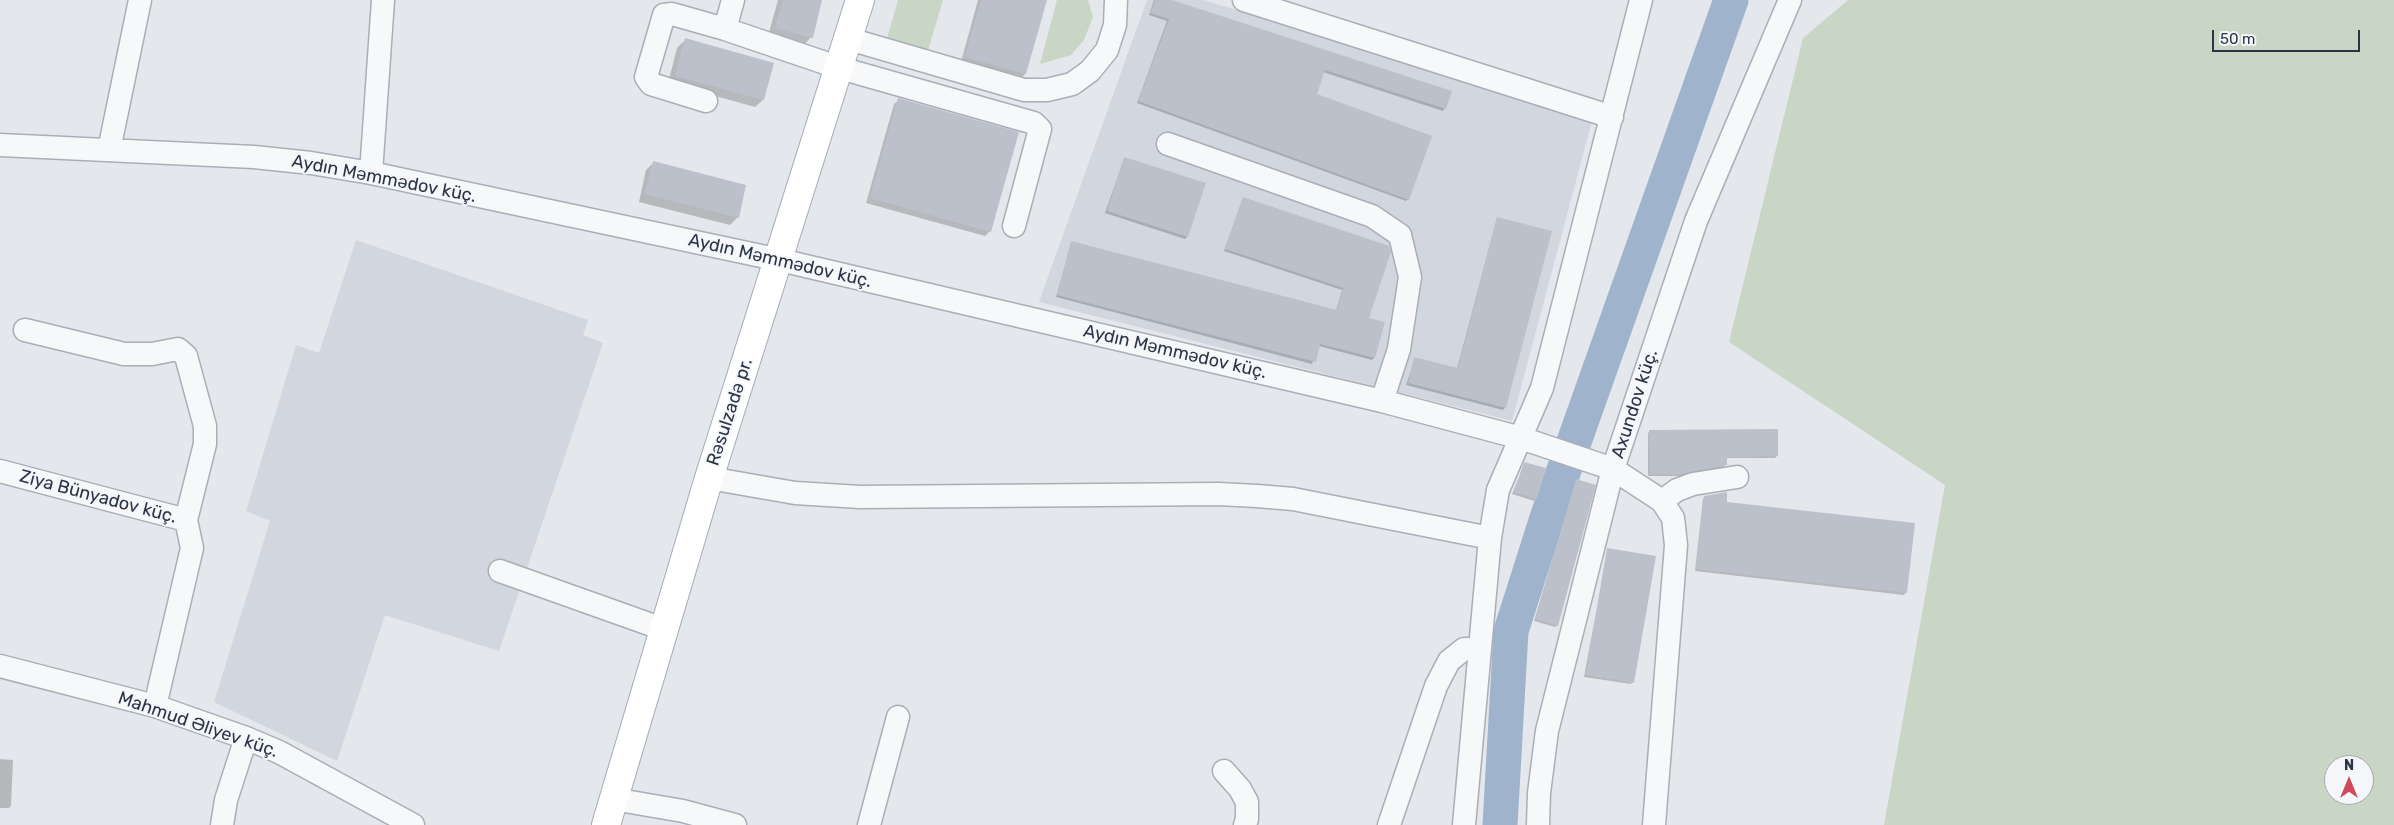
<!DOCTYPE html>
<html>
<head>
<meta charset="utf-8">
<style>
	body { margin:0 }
	#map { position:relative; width:2394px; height:825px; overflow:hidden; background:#e4e7ec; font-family:Rubik,sans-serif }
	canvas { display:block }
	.north { position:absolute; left:2324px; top:755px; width:50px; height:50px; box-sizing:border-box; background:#f4f6f9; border:1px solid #a4a8b1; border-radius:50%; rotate:0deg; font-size:14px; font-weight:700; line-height:20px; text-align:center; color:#2b3445 }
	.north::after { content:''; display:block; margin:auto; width:18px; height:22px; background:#d1495b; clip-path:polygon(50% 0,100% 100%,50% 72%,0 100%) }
	.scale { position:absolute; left:2212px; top:30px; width:148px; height:22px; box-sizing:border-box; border:2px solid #2b3445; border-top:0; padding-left:6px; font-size:15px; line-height:18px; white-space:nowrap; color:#2b3445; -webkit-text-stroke:4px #f4f6f9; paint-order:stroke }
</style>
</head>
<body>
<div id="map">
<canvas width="2394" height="825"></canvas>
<div class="north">N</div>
<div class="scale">50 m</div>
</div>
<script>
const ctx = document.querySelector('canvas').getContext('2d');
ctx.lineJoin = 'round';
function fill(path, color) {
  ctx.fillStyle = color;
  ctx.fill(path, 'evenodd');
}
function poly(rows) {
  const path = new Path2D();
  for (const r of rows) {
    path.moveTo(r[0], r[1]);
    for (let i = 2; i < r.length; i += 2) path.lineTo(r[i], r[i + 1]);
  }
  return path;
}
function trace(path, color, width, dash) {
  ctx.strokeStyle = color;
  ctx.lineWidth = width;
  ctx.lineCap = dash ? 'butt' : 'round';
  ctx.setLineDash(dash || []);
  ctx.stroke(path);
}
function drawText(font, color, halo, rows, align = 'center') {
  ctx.font = font + ' Rubik,sans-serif';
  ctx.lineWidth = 4;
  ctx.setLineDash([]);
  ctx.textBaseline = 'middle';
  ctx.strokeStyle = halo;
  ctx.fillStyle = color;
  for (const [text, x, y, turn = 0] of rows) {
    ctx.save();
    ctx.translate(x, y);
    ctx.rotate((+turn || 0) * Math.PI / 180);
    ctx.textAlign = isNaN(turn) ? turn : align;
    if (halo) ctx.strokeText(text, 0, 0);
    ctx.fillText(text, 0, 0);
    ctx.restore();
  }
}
fill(poly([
	[1147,0,1204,0,1592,121,1512,421,1039,302],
	[356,240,588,320,583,335,603,343,499,651,385,615,337,761,214,702,270,521,246,511,296,345,319,353]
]), '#d2d6de');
fill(poly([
	[898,0,943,0,927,54,886,42],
	[1057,0,1088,0,1093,17,1084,40,1071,55,1040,64],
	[1848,0,2394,0,2394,825,1884,825,1945,485,1729,342,1803,38],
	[2334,765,2364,765,2364,795,2334,795]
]), '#c9d6c5');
fill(poly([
	[778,0,821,0,811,37,804,45,768,36],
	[978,0,1046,0,1025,74,1020,79,961,62],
	[1154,0,1168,0,1445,108,1443,111,1323,72,1315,95,1408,199,1406,201,1137,103,1167,21,1149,15],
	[685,40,763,100,755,107,668,83,677,48],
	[899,100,990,231,985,236,866,203,894,104],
	[1124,159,1187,237,1185,239,1105,213],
	[653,163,738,217,730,225,639,202,646,170],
	[1243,198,1388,247,1367,319,1374,358,1372,360,1319,346,1312,364,1056,297,1072,242,1336,311,1342,290,1224,251],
	[1497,218,1505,408,1503,410,1406,385,1415,358,1457,369],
	[1650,431,1777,456,1775,458,1726,458,1724,467,1679,476,1648,476,1648,433],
	[1525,463,1536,498,1534,501,1512,494],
	[1576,480,1557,625,1555,627,1534,621],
	[1705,497,1726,503,1906,592,1904,595,1695,571,1703,499],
	[1608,549,1633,682,1631,684,1584,677],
	[0,759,13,760,11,806,9,808,0,808]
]), '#0003');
trace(poly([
	[1500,825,1511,631,1548,515,1731,0]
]), '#9fb4cc', 35);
fill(poly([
	[783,0,822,0,813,38,775,28],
	[981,0,1047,0,1026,74,965,57],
	[1155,0,1172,0,1452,91,1446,109,1325,70,1317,94,1432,136,1409,200,1138,101,1169,19,1150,13],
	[685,38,774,63,764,100,675,76],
	[898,98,1019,132,991,232,870,198],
	[1124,157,1206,183,1188,237,1107,211],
	[653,161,746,185,739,218,645,194],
	[1243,197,1389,246,1391,252,1369,318,1385,322,1375,358,1320,344,1316,362,1057,295,1071,241,1337,310,1343,288,1225,249],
	[1497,217,1552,231,1506,408,1408,383,1414,357,1458,368],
	[1778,429,1778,456,1727,457,1727,465,1682,474,1650,474,1649,430],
	[1524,462,1546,468,1537,499,1514,492],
	[1576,479,1596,485,1558,626,1535,619],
	[1727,492,1727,502,1915,523,1907,593,1696,569,1704,496],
	[1607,548,1656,556,1634,683,1586,675]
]), '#bbc0ca');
const minor = poly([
	[733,0,725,29,840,68,1034,123,1040,129,1014,226],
	[1244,0,1612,117],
	[849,39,1024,90,1047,90,1072,84,1090,71,1107,50,1115,25,1116,0],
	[706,101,651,84,646,77,664,15,672,14,725,29],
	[1168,144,1372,216,1400,235,1410,277,1399,349,1382,401],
	[0,145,254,157,311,163,371,173,780,260,1382,401,1521,438,1613,469,1662,501,1673,518,1676,545,1654,825],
	[109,150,140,0],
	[371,173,383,0],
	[25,330,124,354,152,354,178,349,186,356,205,426,205,444,186,520],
	[0,471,186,520,192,548,155,706],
	[709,478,795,493,860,497,1218,494,1257,496,1293,499,1490,538],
	[1662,501,1677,490,1693,484,1737,477],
	[500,571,663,629],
	[0,666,155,706,246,738,279,752,413,825],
	[1224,771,1240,789,1247,802,1247,819,1245,825],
	[613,799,683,811,735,825],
	[222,825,226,800,246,738],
	[869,825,898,717],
	[1389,825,1436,686,1449,661,1464,649,1478,649],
	[1464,825,1490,538,1498,490,1542,388,1641,0],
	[1538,825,1539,793,1547,731,1613,469,1696,221,1790,0]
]);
const major = poly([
	[606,825,709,478,860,0]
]);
trace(minor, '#a9aeb7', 25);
trace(major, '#a3abb8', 30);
trace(minor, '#f7f8fa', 22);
trace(major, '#fff', 28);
drawText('18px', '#2b3445', '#f4f6f9', [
	["Aydın Məmmədov küç.",384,179,11],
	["Aydın Məmmədov küç.",780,261,13],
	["Aydın Məmmədov küç.",1175,352,13],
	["Axundov küç.",1635,404,-72],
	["Rəsulzadə pr.",730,412,-72],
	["Ziya Bünyadov küç.",98,497,15],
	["Mahmud Əliyev küç.",198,725,19]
]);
</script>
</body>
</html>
